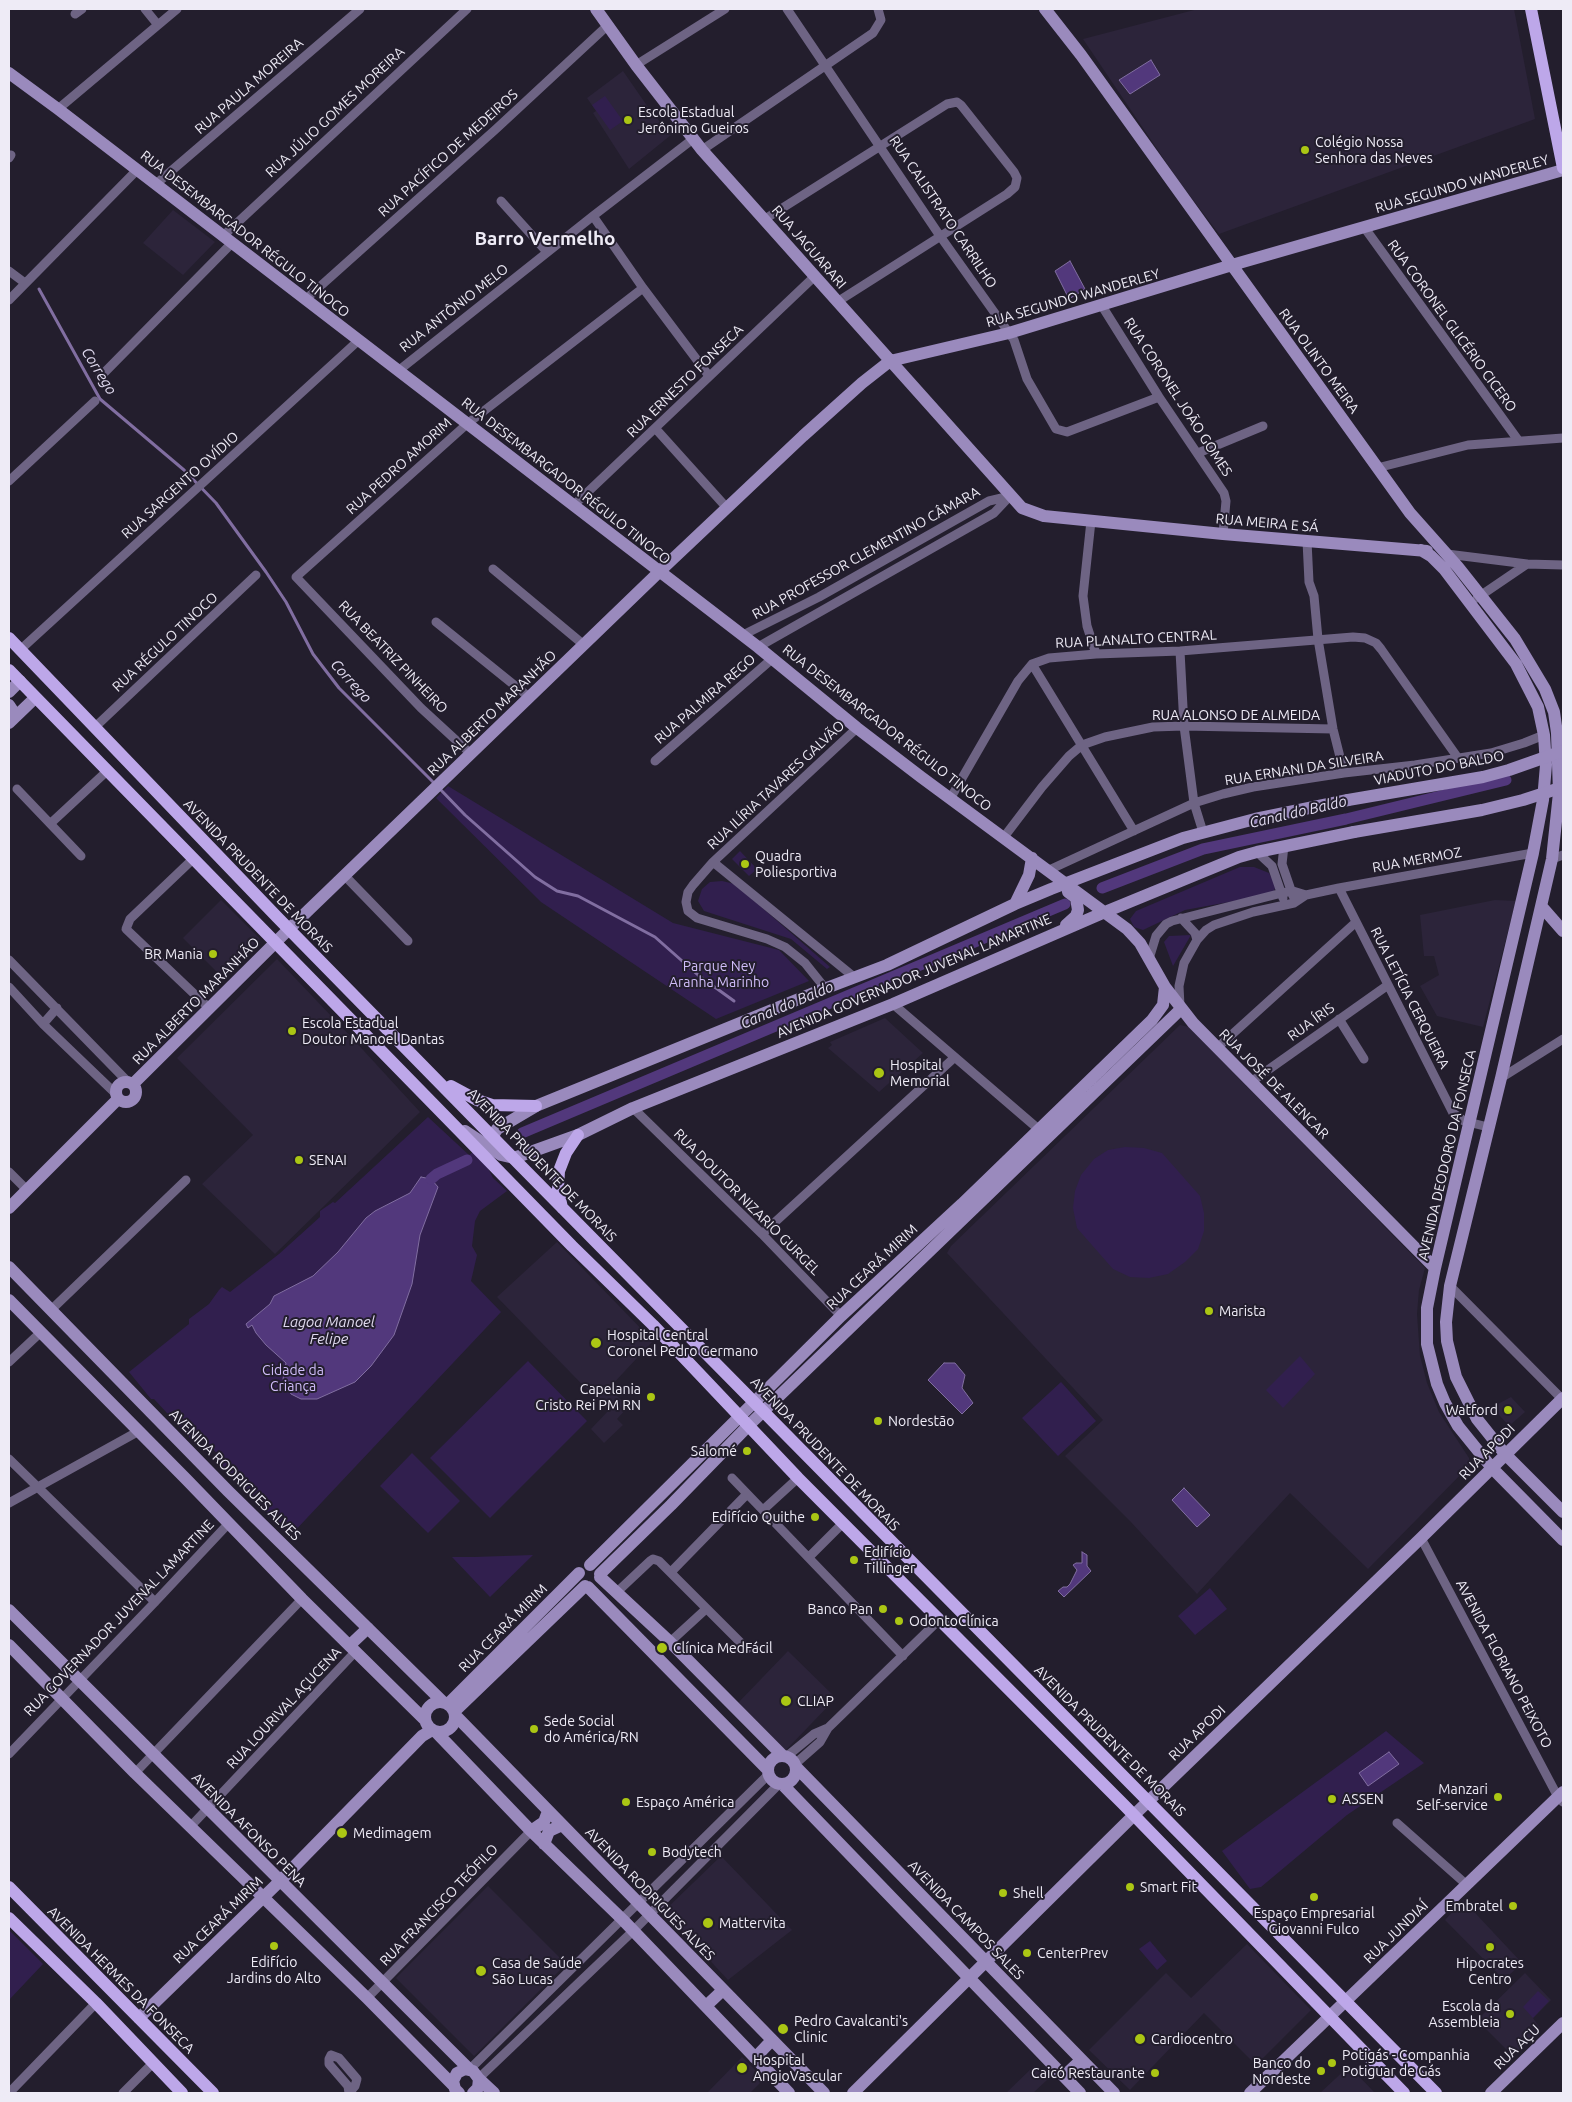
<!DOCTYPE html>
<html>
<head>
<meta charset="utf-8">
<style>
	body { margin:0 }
	#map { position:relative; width:1572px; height:2102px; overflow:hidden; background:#231e2d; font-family:Ubuntu,sans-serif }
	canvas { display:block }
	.frame { position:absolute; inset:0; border:10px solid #eeebf6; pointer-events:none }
</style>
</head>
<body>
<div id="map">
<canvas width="1572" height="2102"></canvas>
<div class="frame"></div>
</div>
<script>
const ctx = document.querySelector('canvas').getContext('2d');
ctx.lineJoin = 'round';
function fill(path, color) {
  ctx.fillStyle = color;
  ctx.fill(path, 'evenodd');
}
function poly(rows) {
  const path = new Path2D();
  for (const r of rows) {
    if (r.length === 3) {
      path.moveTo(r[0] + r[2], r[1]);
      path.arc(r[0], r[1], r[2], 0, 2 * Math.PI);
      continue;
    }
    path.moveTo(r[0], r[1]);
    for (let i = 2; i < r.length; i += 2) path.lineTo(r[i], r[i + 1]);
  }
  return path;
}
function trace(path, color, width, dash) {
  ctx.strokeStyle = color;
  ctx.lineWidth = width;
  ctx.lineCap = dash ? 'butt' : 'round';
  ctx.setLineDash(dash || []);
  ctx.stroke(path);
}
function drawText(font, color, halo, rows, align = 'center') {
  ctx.font = font + ' Ubuntu,sans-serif';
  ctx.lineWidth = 4;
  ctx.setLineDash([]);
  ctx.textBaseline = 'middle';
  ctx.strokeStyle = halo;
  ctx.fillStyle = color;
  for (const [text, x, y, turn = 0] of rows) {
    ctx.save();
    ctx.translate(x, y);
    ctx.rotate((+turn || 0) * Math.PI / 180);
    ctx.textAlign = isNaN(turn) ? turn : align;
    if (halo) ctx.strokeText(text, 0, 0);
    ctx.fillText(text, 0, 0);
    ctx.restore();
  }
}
fill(poly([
	[1198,9,1514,9,1535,119,1219,234,1178,180,1083,39],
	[623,71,650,110,671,135,629,169,593,113,596,111,587,98],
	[173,210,215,242,183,275,143,243],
	[221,900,260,939,222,977,183,938],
	[1495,900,1516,901,1483,1027,1437,1016,1420,986,1439,975,1434,956,1424,956,1420,915],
	[277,959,353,1039,420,1112,275,1254,202,1184,253,1135,177,1058],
	[885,1018,923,1053,879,1092,828,1048,832,1045,830,1042],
	[1180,1025,1189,1027,1425,1268,1419,1290,1417,1314,1420,1356,1427,1383,1439,1412,1469,1458,1470,1465,1368,1569,1290,1493,1197,1594,1130,1521,1065,1456,1103,1420,947,1253,951,1246],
	[557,1242,653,1341,609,1388,628,1407,617,1419,623,1425,604,1443,591,1429,608,1411,497,1297],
	[1511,1397,1525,1412,1509,1426,1492,1407],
	[788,1651,836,1698,785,1751,737,1704],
	[721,1856,792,1930,728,1980,664,1911],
	[488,1886,566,1964,474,2056,396,1978],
	[1463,1900,1522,1963,1504,1980,1445,1920],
	[1247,1944,1311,2010,1256,2065,1204,2013,1130,2090,1089,2050,1166,1973,1191,1998],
	[1525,1973,1551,2000,1533,2018,1540,2028,1513,2056,1477,2020],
	[742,2057,764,2079,750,2093,707,2093],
	[1034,2066,1047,2080,1033,2093,1006,2093],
	[1349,2066,1374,2092,1320,2093]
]), '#2c243a');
fill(poly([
	[605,96,623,121,610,130,592,105],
	[448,786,673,923,779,950,809,981,716,1019,541,902,436,798],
	[740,851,757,869,749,876,732,859],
	[1240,867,1254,867,1269,873,1276,885,1273,894,1185,910,1143,930,1134,927,1130,919,1136,911],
	[722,881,735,884,830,967,827,969,791,939,704,911,698,901,702,889,710,882],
	[1191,935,1173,966,1164,942,1169,936],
	[428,1117,469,1155,473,1152,488,1168,493,1178,507,1191,480,1211,475,1221,472,1246,477,1255,471,1281,501,1312,290,1536,219,1465,223,1460,199,1434,192,1440,154,1399,151,1399,129,1372,189,1324,189,1319,209,1304,219,1290,222,1287,230,1292,279,1254,320,1217,320,1211,333,1202,335,1203],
	[1125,1147,1144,1148,1162,1153,1200,1196,1204,1213,1204,1231,1198,1249,1185,1262,1168,1274,1149,1278,1130,1277,1113,1269,1077,1228,1073,1208,1075,1191,1081,1175,1094,1159,1108,1150],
	[1300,1356,1315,1374,1283,1408,1266,1390],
	[528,1361,587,1421,490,1518,430,1458],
	[1061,1382,1096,1421,1058,1456,1022,1418],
	[412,1453,460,1501,428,1533,380,1486],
	[533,1555,490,1597,452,1557,474,1557],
	[1210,1588,1227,1609,1195,1635,1178,1616],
	[1386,1731,1424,1763,1347,1815,1261,1887,1250,1889,1222,1851],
	[9,1930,43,1964,9,2000],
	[1150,1941,1167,1961,1157,1970,1139,1949],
	[1538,1991,1549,2001,1533,2018,1523,2007]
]), '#311f4e');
const water = poly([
	[1151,60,1160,75,1130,94,1119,80,1151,60],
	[1070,261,1085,289,1069,299,1055,271,1070,261],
	[421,1177,431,1179,438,1187,420,1235,412,1284,394,1335,371,1366,355,1382,317,1399,301,1399,291,1394,283,1379,286,1363,266,1345,256,1333,252,1325,248,1328,246,1324,270,1304,274,1296,313,1276,338,1252,366,1218,375,1211,410,1193,421,1177],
	[944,1363,955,1363,965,1375,962,1388,973,1403,962,1414,928,1380,944,1363],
	[1184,1488,1210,1515,1197,1527,1172,1500,1184,1488],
	[1082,1552,1087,1555,1087,1566,1091,1571,1064,1597,1058,1591,1063,1587,1067,1587,1070,1584,1077,1570,1073,1565,1076,1563,1082,1563,1082,1552],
	[1389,1752,1399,1764,1368,1786,1359,1773,1389,1752]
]);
fill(water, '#52387c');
trace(water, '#816ea1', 1);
trace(poly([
	[39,289,100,399,184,470,216,503,266,572,286,602,313,654,339,688,435,784],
	[439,788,465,815,535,877,557,891,578,896,655,937,698,975,734,1001]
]), '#816ea1', 3);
trace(poly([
	[1102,888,1203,849,1346,819,1506,780],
	[522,1133,1065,904],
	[431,1179,437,1174,467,1160]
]), '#52387c', 11);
trace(poly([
	[145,9,158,25],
	[787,9,940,236,1014,340,1027,379,1056,429,1067,432,1159,397],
	[75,14,82,9],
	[636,65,725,9],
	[58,109,177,9],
	[702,150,873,33,881,20,878,9],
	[9,158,11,155],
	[156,184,360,9],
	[501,201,547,252],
	[593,216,643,288,709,376],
	[765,219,947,104,957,102,961,105,1014,172,1017,178,1015,187,1007,194,837,302],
	[1364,227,1518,440],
	[223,236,467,9],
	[9,271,25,283],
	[306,299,496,129,607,26],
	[9,300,137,170],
	[1102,306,1159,397,1224,493,1226,501,1223,534],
	[398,371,593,216,693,139],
	[100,377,232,243],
	[655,428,727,508],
	[1198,453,1263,426],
	[1377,468,1468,445,1563,438],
	[9,481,95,401],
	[573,506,815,276],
	[1091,521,1083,596,1087,626,1096,654],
	[1307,541,1309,582,1314,596,1318,639,1333,729,1344,773],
	[1447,554,1527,564,1563,565],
	[493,569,584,645],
	[1477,598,1527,564],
	[436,622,529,697],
	[743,635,819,597,989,501,1010,496],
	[758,647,994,513,1010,496],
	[20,650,359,340],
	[1180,651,1184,726,1194,803,1203,832],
	[1032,664,1134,831],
	[94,728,256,575],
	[471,754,421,708,296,577,467,424,643,288],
	[655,761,773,658],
	[17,789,81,856],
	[950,799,1018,681,1032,664,1049,658,1096,654,1180,651,1353,637,1365,638,1376,643,1381,649,1458,758],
	[51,823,106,772],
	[1004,837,1042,787,1069,756,1082,745,1105,737,1153,727,1184,726,1333,729],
	[1284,846,1282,864,1293,896],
	[1257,852,1272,866,1283,898],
	[193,859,130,919,126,929,209,1008],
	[1552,859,1563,855],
	[713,862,854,977],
	[1049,870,1194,803,1223,794,1253,787,1344,773,1415,765,1491,753,1524,743,1544,735],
	[345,876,408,941],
	[1339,888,1453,1113,1464,1121,1488,1127],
	[1181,918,1195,933,1197,940],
	[1149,959,1156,936,1166,924,1172,921,1282,893,1293,891,1306,895],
	[9,960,127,1081],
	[9,987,43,1024,115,1093],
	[825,988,805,963,785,947,767,939,697,918,688,911,686,902,688,892,693,885,713,862,857,728],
	[893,1004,1043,1133],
	[1180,1006,1179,986,1184,963,1197,940,1206,930,1214,925,1253,912,1294,903,1306,895,1339,888,1533,853],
	[1339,1019,1364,1059],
	[43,1024,57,1008],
	[1217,1048,1355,923],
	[1501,1078,1563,1039],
	[1251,1082,1388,985],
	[633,1108,762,1234,841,1316],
	[9,1172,27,1190],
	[762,1234,955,1057],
	[1450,1286,1563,1400],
	[51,1310,186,1180],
	[9,1362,41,1332],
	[9,1459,155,1602],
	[732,1478,903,1656],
	[9,1503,139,1431],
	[763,1510,798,1478],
	[1421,1538,1558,1797,1563,1802],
	[809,1557,843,1523],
	[671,1572,747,1494],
	[617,1592,650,1561,653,1559,659,1561,747,1649],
	[670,1642,706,1609],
	[9,1754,155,1602,229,1523],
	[786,1757,814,1734,828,1728],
	[795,1764,820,1742,828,1728,939,1620],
	[135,1773,302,1599],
	[1397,1823,1467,1885],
	[190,1827,356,1651],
	[367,1998,531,1831],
	[331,2055,339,2058,357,2079,355,2086,349,2093,348,2086,329,2064,329,2059,331,2055],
	[470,2069,769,1774],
	[479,2078,633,1931,779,1784],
	[9,2093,96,2003],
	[123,2093,153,2063]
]), '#6e6484', 9);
trace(poly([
	[596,9,636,65,702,150,1022,508,1044,516,1223,534,1427,551],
	[1045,9,1081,55,1410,513,1458,567,1515,639,1545,689,1554,712,1557,733,1559,793,1552,859,1501,1078,1450,1286,1446,1322,1447,1341,1456,1377,1477,1419,1505,1454,1563,1512],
	[9,73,58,109,758,647,857,728,921,777,1127,929,1140,943,1165,987,1193,1023,1435,1268],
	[1421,550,1431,556,1444,569,1516,664,1538,707,1544,735,1546,765,1543,800,1533,853,1435,1268,1427,1308,1427,1344,1437,1384,1445,1403,1458,1426,1492,1468,1563,1540],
	[9,692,20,681],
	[9,705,13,711,13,719],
	[9,723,35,698],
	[1015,904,1029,875,1032,858],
	[1542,907,1563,931],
	[1066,925,1076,916,1078,910,1076,898,1068,892],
	[126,1092,10],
	[133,1084,289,929,659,572,803,436,862,383,890,361,1009,333,1232,265,1563,170],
	[465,1131,501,1155,514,1158,578,1135,633,1108,893,1004,1105,912,1239,857,1257,852,1354,832],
	[493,1148,493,1136,497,1129,536,1106,816,992,887,965,1015,904,1051,889,1183,838,1255,819,1348,800],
	[9,1208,118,1099],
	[9,1267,228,1491,443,1702],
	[9,1300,186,1479,302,1599,425,1720],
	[590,1565,841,1316,962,1204,1152,1020,1163,1005,1165,987],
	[600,1574,671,1505,748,1426,1181,1009],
	[600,1577,670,1642,783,1756],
	[588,1587,768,1770],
	[9,1610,469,2069],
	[9,1645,135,1773,367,1998,453,2085],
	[350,1645,368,1628],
	[440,1717,15],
	[448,1704,579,1573],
	[454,1712,585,1586],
	[455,1715,824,2093],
	[436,1732,531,1831,623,1920,789,2093],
	[782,1770,14],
	[797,1768,1114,2093],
	[783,1785,1080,2093],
	[531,1831,544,1822,548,1811],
	[544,1844,549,1831,562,1825],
	[706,2006,723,1990],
	[139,2018,279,1882,422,1736,432,1730],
	[755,2058,772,2040],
	[1064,2076,1081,2060],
	[479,2079,494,2093],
	[459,2093,455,2089,453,2081,457,2073,465,2069,473,2071,479,2079,478,2088,473,2093],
	[853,2093,1134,1815,1421,1538,1563,1398],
	[1250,2093,1563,1792],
	[1491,2093,1563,2023]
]), '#9a8abd', 12);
trace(poly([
	[1531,9,1563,168],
	[9,638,277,917,520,1165,1436,2093],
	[9,670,572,1246,653,1325,798,1478,1124,1805,1404,2093],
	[451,1086,477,1100,492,1105,536,1106],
	[562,1208,558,1189,559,1171,566,1153,578,1135],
	[9,1887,213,2093],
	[9,1918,96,2003,182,2093]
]), '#bda7e9', 12);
trace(poly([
	[1348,800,1483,777,1509,770,1563,751],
	[1354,832,1482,810,1523,800,1563,787]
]), '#9a8abd', 12);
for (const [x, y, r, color] of [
	[628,120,5,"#abc614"],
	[1305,150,5,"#abc614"],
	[745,864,5,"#abc614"],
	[213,954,5,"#abc614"],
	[292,1031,5,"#abc614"],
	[879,1073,6,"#abc614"],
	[299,1160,5,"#abc614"],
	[1209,1311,5,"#abc614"],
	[596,1343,6,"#abc614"],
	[651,1397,5,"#abc614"],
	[1508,1410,5,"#abc614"],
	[878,1421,5,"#abc614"],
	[747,1451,5,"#abc614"],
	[815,1517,5,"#abc614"],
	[854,1560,5,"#abc614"],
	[883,1609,5,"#abc614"],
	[899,1621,5,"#abc614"],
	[662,1648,6,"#abc614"],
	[786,1701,6,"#abc614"],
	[534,1729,5,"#abc614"],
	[1498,1797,5,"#abc614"],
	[1332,1799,5,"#abc614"],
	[626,1802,5,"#abc614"],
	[342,1833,6,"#abc614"],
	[652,1852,5,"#abc614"],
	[1130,1887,5,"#abc614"],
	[1003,1893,5,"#abc614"],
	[1314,1897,5,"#abc614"],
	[1513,1906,5,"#abc614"],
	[708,1923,6,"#abc614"],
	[274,1946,5,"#abc614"],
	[1490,1947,5,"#abc614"],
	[1027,1953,5,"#abc614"],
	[481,1971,6,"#abc614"],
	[1510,2014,5,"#abc614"],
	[783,2029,6,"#abc614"],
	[1140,2039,6,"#abc614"],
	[1332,2063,5,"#abc614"],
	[742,2068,6,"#abc614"],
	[1321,2071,5,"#abc614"],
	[1155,2073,5,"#abc614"]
]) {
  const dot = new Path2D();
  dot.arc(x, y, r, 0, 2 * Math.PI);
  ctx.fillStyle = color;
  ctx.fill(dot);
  trace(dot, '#231e2d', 2);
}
drawText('14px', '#eeebf6', '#231e2d', [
	["RUA PAULA MOREIRA",249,86,-41],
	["RUA JÚLIO GOMES MOREIRA",335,112,-43],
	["RUA PACÍFICO DE MEDEIROS",448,153,-42],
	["RUA SEGUNDO WANDERLEY",1462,184,-16],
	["RUA CALISTRATO CARRILHO",943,212,56],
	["RUA DESEMBARGADOR RÉGULO TINOCO",245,234,38],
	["RUA JAGUARARI",809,247,49],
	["RUA SEGUNDO WANDERLEY",1073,298,-16],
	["RUA ANTÔNIO MELO",454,308,-38],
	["RUA CORONEL GLICÉRIO CICERO",1452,326,54],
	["RUA OLINTO MEIRA",1319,361,54],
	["RUA ERNESTO FONSECA",685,381,-44],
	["RUA CORONEL JOÃO GOMES",1178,397,57],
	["RUA PEDRO AMORIM",399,466,-42],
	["RUA DESEMBARGADOR RÉGULO TINOCO",566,481,38],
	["RUA SARGENTO OVÍDIO",180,485,-42],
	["RUA MEIRA E SÁ",1267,523,5],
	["RUA PROFESSOR CLEMENTINO CÂMARA",866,553,-29],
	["RUA PLANALTO CENTRAL",1136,639,-3],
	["RUA RÉGULO TINOCO",165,642,-43],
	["RUA BEATRIZ PINHEIRO",393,657,46],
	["RUA PALMIRA REGO",705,699,-41],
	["RUA ALBERTO MARANHÃO",492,713,-44],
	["RUA ALONSO DE ALMEIDA",1236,715],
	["RUA DESEMBARGADOR RÉGULO TINOCO",887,728,38],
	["RUA ERNANI DA SILVEIRA",1304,768,-9],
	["VIADUTO DO BALDO",1439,768,-11],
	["RUA ILÍRIA TAVARES GALVÃO",776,785,-43],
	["RUA MERMOZ",1417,860,-10],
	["AVENIDA PRUDENTE DE MORAIS",258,876,46],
	["AVENIDA GOVERNADOR JUVENAL LAMARTINE",914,976,-23],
	["RUA LETÍCIA CERQUEIRA",1410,998,63],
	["RUA ALBERTO MARANHÃO",196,1001,-45],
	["RUA ÍRIS",1311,1022,-36],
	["RUA JOSÉ DE ALENCAR",1274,1084,45],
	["AVENIDA DEODORO DA FONSECA",1447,1155,-77],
	["AVENIDA PRUDENTE DE MORAIS",542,1165,46],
	["RUA DOUTOR NIZARIO GURGEL",747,1202,45],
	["RUA CEARÁ MIRIM",872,1267,-43],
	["RUA APODI",1487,1452,-45],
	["AVENIDA PRUDENTE DE MORAIS",825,1454,46],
	["AVENIDA RODRIGUES ALVES",235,1475,45],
	["RUA GOVERNADOR JUVENAL LAMARTINE",119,1618,-46],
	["RUA CEARÁ MIRIM",503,1628,-45],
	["AVENIDA FLORIANO PEIXOTO",1504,1664,62],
	["RUA LOURIVAL AÇUCENA",284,1708,-47],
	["RUA APODI",1197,1733,-44],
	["AVENIDA PRUDENTE DE MORAIS",1110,1741,45],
	["AVENIDA AFONSO PENA",249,1830,45],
	["AVENIDA RODRIGUES ALVES",650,1894,46],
	["RUA FRANCISCO TEÓFILO",439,1905,-46],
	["RUA CEARÁ MIRIM",218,1920,-44],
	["AVENIDA CAMPOS SALES",966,1920,46],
	["RUA JUNDIAÍ",1396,1932,-44],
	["AVENIDA HERMES DA FONSECA",121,1980,45],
	["RUA AÇU",1517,2047,-44]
]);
drawText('14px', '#eeebf6', '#231e2d', [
	["Escola Estadual",638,112],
	["Jerônimo Gueiros",638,128],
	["Colégio Nossa",1315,142],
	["Senhora das Neves",1315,158],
	["Quadra",755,856],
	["Poliesportiva",755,872],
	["BR Mania",203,954,"right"],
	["Escola Estadual",302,1023],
	["Doutor Manoel Dantas",302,1039],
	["Hospital",890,1065],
	["Memorial",890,1081],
	["SENAI",309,1160],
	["Marista",1219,1311],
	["Hospital Central",607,1335],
	["Coronel Pedro Germano",607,1351],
	["Capelania",641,1389,"right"],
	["Cristo Rei PM RN",641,1405,"right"],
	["Watford",1498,1410,"right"],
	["Nordestão",888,1421],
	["Salomé",737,1451,"right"],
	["Edifício Quithe",805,1517,"right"],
	["Edifício",864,1552],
	["Tillinger",864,1568],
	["Banco Pan",873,1609,"right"],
	["OdontoClínica",909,1621],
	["Clínica MedFácil",673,1648],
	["CLIAP",797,1701],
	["Sede Social",544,1721],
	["do América/RN",544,1737],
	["Manzari",1488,1789,"right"],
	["Self-service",1488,1805,"right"],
	["ASSEN",1342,1799],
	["Espaço América",636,1802],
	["Medimagem",353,1833],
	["Bodytech",662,1852],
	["Smart Fit",1140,1887],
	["Shell",1013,1893],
	["Embratel",1503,1906,"right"],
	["Espaço Empresarial",1314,1913,"center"],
	["Giovanni Fulco",1314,1929,"center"],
	["Mattervita",719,1923],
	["CenterPrev",1037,1953],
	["Edifício",274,1962,"center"],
	["Jardins do Alto",274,1978,"center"],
	["Casa de Saúde",492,1963],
	["São Lucas",492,1979],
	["Hipocrates",1490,1963,"center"],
	["Centro",1490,1979,"center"],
	["Escola da",1500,2006,"right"],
	["Assembleia",1500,2022,"right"],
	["Pedro Cavalcanti's",794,2021],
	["Clinic",794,2037],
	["Cardiocentro",1151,2039],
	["Potigás - Companhia",1342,2055],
	["Potiguar de Gás",1342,2071],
	["Hospital",753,2060],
	["AngioVascular",753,2076],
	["Banco do",1311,2063,"right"],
	["Nordeste",1311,2079,"right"],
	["Caicó Restaurante",1145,2073,"right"]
], 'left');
drawText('14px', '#d0bdf9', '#231e2d', [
	["Parque Ney",719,966],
	["Aranha Marinho",719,982],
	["Cidade da",293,1370],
	["Criança",293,1386]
]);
drawText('italic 15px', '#e0daef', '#231e2d', [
	["Corrego",99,371,58],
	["Corrego",351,681,48],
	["Canal do Baldo",1298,812,-13],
	["Canal do Baldo",787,1005,-23],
	["Lagoa Manoel",329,1322],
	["Felipe",329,1339]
]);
drawText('bold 19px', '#eeebf6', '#231e2d', [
	["Barro Vermelho",545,239]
]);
</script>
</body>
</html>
